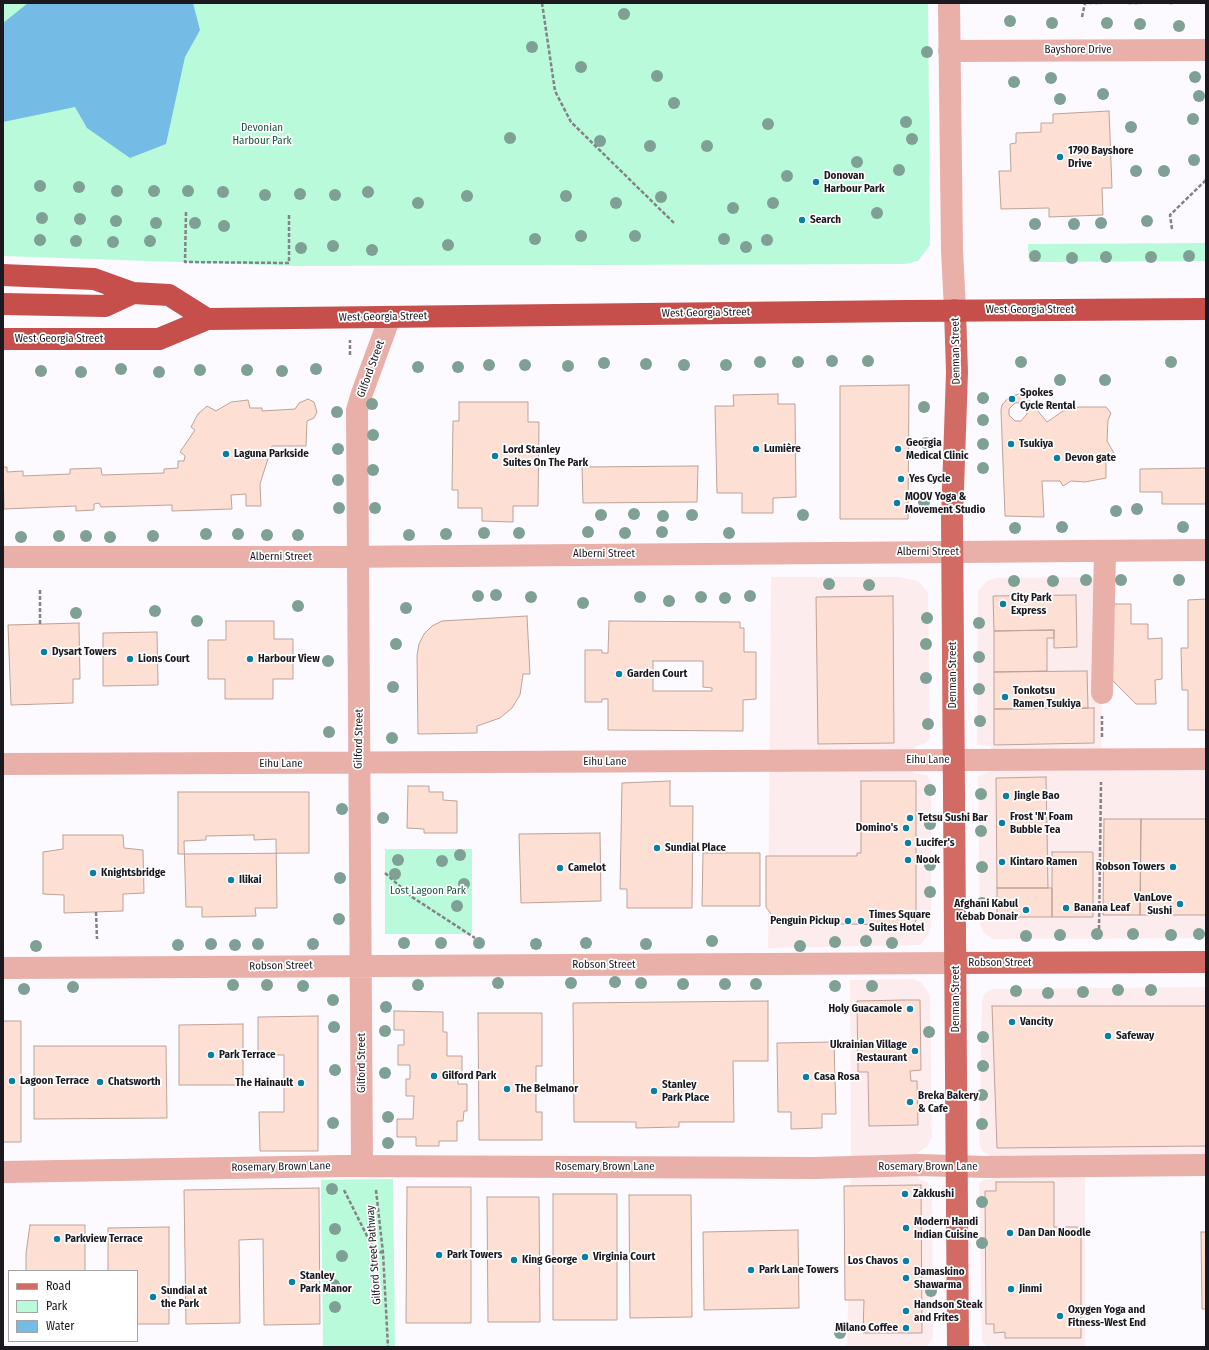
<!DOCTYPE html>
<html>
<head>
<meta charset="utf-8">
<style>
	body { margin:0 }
	#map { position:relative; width:1209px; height:1350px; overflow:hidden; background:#fcfaff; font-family:"Fira Sans Condensed",sans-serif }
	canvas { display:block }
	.frame { position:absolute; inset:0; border:4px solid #1c1820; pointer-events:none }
	.legend { position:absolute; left:8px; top:1270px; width:130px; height:72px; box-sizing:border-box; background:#fff; border:1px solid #a4a3a6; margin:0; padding:5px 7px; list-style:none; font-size:12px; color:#1c1820 }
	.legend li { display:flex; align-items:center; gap:8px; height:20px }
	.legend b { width:20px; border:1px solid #a4a3a6 }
</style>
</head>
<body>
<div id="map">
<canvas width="1209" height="1350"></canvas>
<div class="frame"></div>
<ul class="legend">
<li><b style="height:5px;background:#d26b64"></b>Road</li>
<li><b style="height:11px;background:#b9fada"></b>Park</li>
<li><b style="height:11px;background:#74bce6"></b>Water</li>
</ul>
</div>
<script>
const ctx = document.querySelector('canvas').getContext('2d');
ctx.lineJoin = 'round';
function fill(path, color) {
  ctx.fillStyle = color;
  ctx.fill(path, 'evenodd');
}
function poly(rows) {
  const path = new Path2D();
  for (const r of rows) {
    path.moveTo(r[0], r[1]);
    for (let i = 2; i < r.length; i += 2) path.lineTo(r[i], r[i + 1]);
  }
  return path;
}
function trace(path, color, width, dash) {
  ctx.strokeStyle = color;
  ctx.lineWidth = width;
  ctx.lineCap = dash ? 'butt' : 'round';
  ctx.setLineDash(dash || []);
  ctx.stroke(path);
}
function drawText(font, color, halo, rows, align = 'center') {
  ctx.font = font + ' "Fira Sans Condensed",sans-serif';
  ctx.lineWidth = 3.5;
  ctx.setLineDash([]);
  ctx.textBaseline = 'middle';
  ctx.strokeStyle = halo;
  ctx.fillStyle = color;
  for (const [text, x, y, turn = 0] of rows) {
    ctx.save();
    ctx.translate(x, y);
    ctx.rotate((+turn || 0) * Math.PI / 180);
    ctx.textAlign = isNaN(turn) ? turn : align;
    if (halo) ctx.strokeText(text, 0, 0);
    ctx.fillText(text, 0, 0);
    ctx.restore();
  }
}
fill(poly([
	[771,577,899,577,918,581,928,592,930,739,926,743,915,747,913,773,927,775,931,782,931,926,928,936,920,945,768,948],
	[1104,577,1101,759,1206,759,1206,938,993,939,984,933,980,925,978,776,992,771,991,746,977,745,978,591,987,581,996,578],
	[912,979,921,982,930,995,932,1137,927,1147,918,1152,919,1179,927,1182,932,1191,933,1334,932,1339,927,1347,847,1347,851,1168,850,980],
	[1206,987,1206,1165,1085,1166,1085,1347,986,1347,982,1340,979,1184,982,1180,992,1179,993,1166,991,1156,982,1151,979,1143,982,1001,985,993,993,989]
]), '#fdecee');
fill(poly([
	[3,3,928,3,930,245,918,261,905,264,295,266,3,256],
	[1206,243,1206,261,1029,262,1028,244],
	[385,849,472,849,472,934,385,934],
	[393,1179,395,1347,323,1347,321,1180]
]), '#b9fada');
fill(poly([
	[28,3,193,3,200,30,185,57,166,144,130,158,87,128,75,107,3,122,3,23]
]), '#74bce6');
const building = poly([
	[1109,111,1112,188,1102,188,1103,215,1049,217,1049,208,1001,209,999,171,1011,171,1010,144,1016,143,1016,133,1041,132,1041,123,1053,123,1053,114,1109,111],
	[909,385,908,519,840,519,840,386,909,385],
	[778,394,778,404,795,404,796,497,773,498,773,513,742,513,742,493,717,493,715,406,734,406,733,395,778,394],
	[1019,394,1028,399,1047,422,1063,411,1079,407,1106,407,1111,413,1108,420,1107,441,1115,455,1106,461,1106,478,1085,482,1071,481,1063,486,1060,481,1042,481,1044,517,1005,516,1001,410,1002,405,1009,397,1019,394],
	[1015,403,1022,403,1026,408,1027,414,1021,421,1015,421,1009,415,1009,409,1015,403],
	[308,399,314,402,317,412,314,418,307,421,306,446,272,446,260,484,261,506,246,506,246,494,231,495,232,509,172,511,172,505,101,507,99,503,94,504,94,510,76,511,76,506,4,509,3,467,7,467,7,472,23,471,23,476,70,474,70,469,101,468,102,475,164,473,164,469,178,468,178,461,184,461,185,456,180,452,195,430,191,427,198,414,207,406,216,411,231,402,248,400,250,408,262,408,262,411,295,409,299,403,308,399],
	[459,402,528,402,528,422,539,422,538,506,513,506,513,522,482,521,482,508,458,508,458,490,452,490,453,421,459,421,459,402],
	[698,466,697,502,583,503,582,467,698,466],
	[1206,468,1206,504,1162,504,1162,492,1140,492,1140,469,1206,468],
	[1076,595,1077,647,1054,648,1054,630,994,631,993,596,1076,595],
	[893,596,894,743,818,744,816,597,893,596],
	[1206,599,1206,730,1188,730,1188,690,1182,690,1181,648,1188,648,1188,600,1206,599],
	[1109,604,1131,604,1131,624,1148,624,1148,639,1162,638,1162,679,1155,680,1156,704,1136,704,1110,678,1109,604],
	[527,616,530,674,523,674,520,695,512,708,500,718,477,726,477,733,418,734,417,655,419,644,424,634,432,626,442,621,527,616],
	[226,621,274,621,274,639,293,639,293,679,273,679,273,699,225,699,225,679,208,679,208,640,226,640,226,621],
	[609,621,740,622,740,628,744,628,744,652,756,652,756,699,743,700,743,731,608,730,608,699,602,699,602,702,585,702,585,650,602,650,602,653,608,653,609,621],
	[653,661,703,661,703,687,712,688,712,691,653,691,653,661],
	[79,623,80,679,73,679,73,703,11,705,8,625,79,623],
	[1054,630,1054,638,1047,638,1047,671,994,672,994,631,1054,630],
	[157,632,158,685,103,686,103,633,157,632],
	[1087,671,1088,708,994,709,994,672,1087,671],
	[1094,708,1094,743,994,745,994,709,1094,708],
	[1046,777,1048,888,997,888,996,778,1046,777],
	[670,781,670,806,693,806,692,908,627,908,627,889,620,889,622,783,670,781],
	[861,781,916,781,916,921,911,925,778,923,779,917,773,917,766,907,766,856,857,856,857,853,861,853,861,781],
	[408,786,429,786,429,792,443,792,443,800,457,801,457,833,424,833,424,829,407,828,408,786],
	[178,792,309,792,309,853,178,854,178,792],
	[1104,819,1141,819,1140,915,1103,915,1104,819],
	[1141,819,1206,819,1206,915,1140,915,1141,819],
	[600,833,601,901,521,903,519,834,600,833],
	[63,835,123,835,124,848,143,850,144,893,123,894,123,911,64,913,64,895,43,894,43,852,63,849,63,835],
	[254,835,254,840,276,839,277,908,255,908,256,916,202,917,202,907,186,907,184,841,206,840,206,836,254,835],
	[1052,852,1093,852,1093,917,1052,917,1052,852],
	[703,853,760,853,760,906,702,906,703,853],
	[997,888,1052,888,1052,917,997,917,997,888],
	[904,1000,920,1000,921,1070,910,1071,911,1081,917,1081,918,1125,869,1126,868,1072,858,1072,857,1001,904,1000],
	[768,1001,768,1061,733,1061,734,1122,679,1122,679,1127,636,1128,636,1122,574,1122,573,1003,768,1001],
	[992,1006,1206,1006,1206,1146,997,1148,992,1006],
	[394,1011,443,1012,443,1032,447,1032,447,1056,462,1056,462,1074,458,1074,458,1084,467,1084,467,1111,464,1111,463,1121,457,1121,457,1141,439,1141,439,1146,416,1146,416,1137,397,1137,397,1119,413,1119,414,1096,406,1096,406,1079,410,1079,410,1065,398,1065,398,1045,404,1045,404,1030,394,1030,394,1011],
	[478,1013,542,1013,542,1066,536,1066,536,1112,542,1112,542,1140,479,1140,478,1013],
	[318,1016,318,1151,260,1151,259,1112,284,1112,284,1055,258,1055,258,1017,318,1016],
	[3,1021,21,1021,21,1142,3,1142,3,1021],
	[243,1024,243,1085,179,1085,179,1025,243,1024],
	[834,1042,836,1114,822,1114,822,1128,791,1129,791,1112,778,1112,777,1043,834,1042],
	[34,1046,166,1046,167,1118,34,1119,34,1046],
	[996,1182,1054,1182,1054,1227,1081,1227,1081,1338,1005,1338,1005,1332,994,1333,994,1324,986,1324,985,1191,996,1191,996,1182],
	[921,1185,922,1333,863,1333,864,1300,845,1300,844,1186,921,1185],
	[407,1187,471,1187,471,1323,406,1323,407,1187],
	[319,1188,320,1324,264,1325,263,1239,239,1240,240,1323,186,1324,184,1190,319,1188],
	[553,1194,617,1194,617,1320,553,1320,553,1194],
	[629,1195,691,1195,692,1317,630,1318,629,1195],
	[487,1197,539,1197,540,1322,488,1322,487,1197],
	[30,1225,85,1225,85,1271,26,1271,26,1253,30,1225],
	[169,1227,169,1324,137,1324,137,1271,108,1271,108,1228,169,1227],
	[798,1230,799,1308,704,1310,703,1232,798,1230],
	[1201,1232,1206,1232,1206,1309,1202,1309,1201,1232]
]);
fill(building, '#fedfd3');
trace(building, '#bca299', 1);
trace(poly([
	[542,3,555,91,571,122,674,223],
	[1128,3,1141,3],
	[1169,3,1173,3],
	[1204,3,1206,3],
	[1082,17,1085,3,1102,3],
	[186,212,185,262,289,263,289,215],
	[1172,229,1170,215,1206,180],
	[350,355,350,340],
	[40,624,40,588],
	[1102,737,1102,716],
	[385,873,412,897,475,938],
	[96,912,97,939],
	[1099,929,1101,782],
	[344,1190,372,1246,382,1253],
	[376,1190,383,1253,388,1347]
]), '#848187', 2.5, [4, 2]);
trace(poly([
	[949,3,952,250,955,310],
	[949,51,1206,50],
	[3,557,333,557,1206,550],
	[1102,693,1105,551],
	[3,764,1206,759],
	[3,968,955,963],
	[362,1166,357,410,362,393,390,317],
	[3,1172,343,1166,815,1168,919,1165,985,1167,1206,1165]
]), '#e9afa9', 22);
trace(poly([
	[955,310,957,372,952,519,958,1347],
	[955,963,1206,962]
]), '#d26b64', 22);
trace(poly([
	[3,275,94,279,133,293],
	[3,304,105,306,133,293,169,295,207,319],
	[3,339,159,339,207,319,907,311,1206,309]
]), '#c74f4b', 22);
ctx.fillStyle = '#7fa095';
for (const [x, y] of [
	[624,14],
	[1010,21],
	[1052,23],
	[1107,23],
	[1140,24],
	[1179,26],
	[532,47],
	[927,52],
	[581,67],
	[657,76],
	[1195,77],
	[1051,78],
	[1014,82],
	[1103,94],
	[1199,96],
	[1060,99],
	[674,103],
	[1193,119],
	[906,122],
	[768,124],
	[1131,127],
	[510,138],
	[912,139],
	[600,141],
	[650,146],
	[707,146],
	[1194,160],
	[857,162],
	[899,170],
	[1136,171],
	[1164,171],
	[787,176],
	[40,186],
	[79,187],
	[117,191],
	[154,191],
	[188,191],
	[223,192],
	[368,192],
	[300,194],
	[265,195],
	[335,195],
	[467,196],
	[566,196],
	[661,197],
	[418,203],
	[616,203],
	[773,203],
	[733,208],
	[877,213],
	[42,218],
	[80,219],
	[116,221],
	[1147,221],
	[156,223],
	[195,223],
	[1101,223],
	[1035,224],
	[1074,224],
	[224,226],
	[581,236],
	[635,236],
	[535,239],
	[724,239],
	[40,240],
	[767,240],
	[76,241],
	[150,241],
	[113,242],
	[448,245],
	[333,246],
	[746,247],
	[301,248],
	[372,250],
	[1035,256],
	[1189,256],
	[1106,257],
	[1151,257],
	[1072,258],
	[832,361],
	[868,361],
	[760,362],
	[798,362],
	[1021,362],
	[1171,362],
	[604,363],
	[646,364],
	[489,365],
	[525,365],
	[684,365],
	[726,365],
	[568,366],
	[418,367],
	[458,367],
	[121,369],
	[316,369],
	[200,370],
	[247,370],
	[41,371],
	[282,371],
	[81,372],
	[159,372],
	[1060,380],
	[1105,380],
	[983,398],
	[372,404],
	[924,407],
	[337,412],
	[983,420],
	[373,435],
	[926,443],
	[983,444],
	[338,449],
	[983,468],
	[373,470],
	[338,480],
	[924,502],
	[339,508],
	[375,508],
	[1137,509],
	[1116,511],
	[634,514],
	[601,515],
	[692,515],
	[803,515],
	[663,516],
	[1062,527],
	[1183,527],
	[1015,528],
	[588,532],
	[662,532],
	[484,533],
	[519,533],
	[625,533],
	[729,533],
	[206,534],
	[238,534],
	[446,534],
	[267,535],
	[298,535],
	[409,535],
	[59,536],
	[86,536],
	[153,536],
	[21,537],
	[110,537],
	[1086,580],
	[1121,580],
	[1179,580],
	[1014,581],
	[1053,581],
	[829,584],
	[869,585],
	[496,595],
	[478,596],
	[750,596],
	[531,597],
	[640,597],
	[701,597],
	[725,598],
	[669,601],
	[583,603],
	[298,606],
	[406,608],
	[155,611],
	[76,613],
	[927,618],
	[197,621],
	[979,623],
	[396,644],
	[926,644],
	[979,657],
	[328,661],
	[926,678],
	[393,687],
	[979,689],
	[980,721],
	[928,724],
	[329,732],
	[392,738],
	[930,790],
	[981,794],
	[342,809],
	[383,818],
	[930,824],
	[981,831],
	[460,855],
	[398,860],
	[442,861],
	[930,865],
	[982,867],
	[395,874],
	[340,878],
	[464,884],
	[930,892],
	[982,903],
	[457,906],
	[339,919],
	[1097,934],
	[1133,934],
	[1199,934],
	[1060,935],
	[1171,935],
	[1026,936],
	[712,941],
	[866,941],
	[835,942],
	[404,943],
	[441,943],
	[479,943],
	[586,943],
	[892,943],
	[211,944],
	[258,944],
	[313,944],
	[536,944],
	[646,944],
	[178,945],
	[235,945],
	[36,946],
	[800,946],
	[615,982],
	[498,983],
	[571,983],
	[641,983],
	[683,984],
	[725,984],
	[756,984],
	[233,985],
	[267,985],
	[418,985],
	[303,986],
	[835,986],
	[872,986],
	[73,987],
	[24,989],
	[1118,990],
	[1151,990],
	[1016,991],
	[1083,992],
	[1048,993],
	[333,1000],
	[386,1007],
	[334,1027],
	[385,1031],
	[929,1032],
	[983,1037],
	[983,1066],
	[335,1070],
	[385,1073],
	[982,1095],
	[388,1117],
	[333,1123],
	[982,1124],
	[388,1143],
	[332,1189],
	[982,1202],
	[335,1229],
	[982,1243],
	[342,1256],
	[334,1285],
	[931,1291],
	[335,1307],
	[840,1333]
]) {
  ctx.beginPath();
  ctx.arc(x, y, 6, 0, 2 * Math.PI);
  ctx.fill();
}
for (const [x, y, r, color] of [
	[1060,157,4,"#0a7fa6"],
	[816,182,4,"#0a7fa6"],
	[802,220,4,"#0a7fa6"],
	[1012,399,4,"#0a7fa6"],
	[1011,444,4,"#0a7fa6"],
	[756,449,4,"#0a7fa6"],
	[898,449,4,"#0a7fa6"],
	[226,454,4,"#0a7fa6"],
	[495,456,4,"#0a7fa6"],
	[1057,458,4,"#0a7fa6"],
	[901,479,4,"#0a7fa6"],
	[897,503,4,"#0a7fa6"],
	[1003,604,4,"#0a7fa6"],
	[44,652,4,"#0a7fa6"],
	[130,659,4,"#0a7fa6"],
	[250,659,4,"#0a7fa6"],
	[619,674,4,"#0a7fa6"],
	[1005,697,4,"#0a7fa6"],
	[1006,796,4,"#0a7fa6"],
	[910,818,4,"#0a7fa6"],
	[1002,823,4,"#0a7fa6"],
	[906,828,4,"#0a7fa6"],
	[908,843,4,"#0a7fa6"],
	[657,848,4,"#0a7fa6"],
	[908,860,4,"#0a7fa6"],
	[1002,862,4,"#0a7fa6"],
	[1173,867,4,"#0a7fa6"],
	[560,868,4,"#0a7fa6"],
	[93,873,4,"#0a7fa6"],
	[231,880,4,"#0a7fa6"],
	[1180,904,4,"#0a7fa6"],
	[1066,908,4,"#0a7fa6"],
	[1026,910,4,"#0a7fa6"],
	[848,921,4,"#0a7fa6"],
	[861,921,4,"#0a7fa6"],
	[910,1009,4,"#0a7fa6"],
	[1012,1022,4,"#0a7fa6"],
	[1108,1036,4,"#0a7fa6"],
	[915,1051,4,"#0a7fa6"],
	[211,1055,4,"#0a7fa6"],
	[434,1076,4,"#0a7fa6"],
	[806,1077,4,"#0a7fa6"],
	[12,1081,4,"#0a7fa6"],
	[100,1082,4,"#0a7fa6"],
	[301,1083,4,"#0a7fa6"],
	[507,1089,4,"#0a7fa6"],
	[654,1091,4,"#0a7fa6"],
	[910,1102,4,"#0a7fa6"],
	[905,1194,4,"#0a7fa6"],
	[906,1228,4,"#0a7fa6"],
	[1010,1233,4,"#0a7fa6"],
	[57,1239,4,"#0a7fa6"],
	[439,1255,4,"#0a7fa6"],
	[585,1257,4,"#0a7fa6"],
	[514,1260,4,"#0a7fa6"],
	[906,1261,4,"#0a7fa6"],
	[751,1270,4,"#0a7fa6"],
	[906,1278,4,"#0a7fa6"],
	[292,1282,4,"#0a7fa6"],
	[1011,1289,4,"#0a7fa6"],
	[153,1297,4,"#0a7fa6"],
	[906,1311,4,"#0a7fa6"],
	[1060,1316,4,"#0a7fa6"],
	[906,1328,4,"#0a7fa6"]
]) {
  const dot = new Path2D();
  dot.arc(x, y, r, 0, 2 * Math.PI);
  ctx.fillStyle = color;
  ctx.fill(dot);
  trace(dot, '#fff', 1.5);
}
drawText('11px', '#1c1820', '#fff', [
	["Bayshore Drive",1078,50],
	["West Georgia Street",1030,310],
	["West Georgia Street",706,313,-1],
	["West Georgia Street",383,317,-1],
	["West Georgia Street",59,339],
	["Denman Street",956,351,-91],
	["Gilford Street",371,369,-70],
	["Alberni Street",928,552],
	["Alberni Street",604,554],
	["Alberni Street",281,557],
	["Denman Street",953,675,-90],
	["Gilford Street",359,739,-89],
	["Eihu Lane",928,760],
	["Eihu Lane",605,762],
	["Eihu Lane",281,764],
	["Robson Street",1000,963],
	["Robson Street",604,965],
	["Robson Street",281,966,-1],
	["Denman Street",956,999,-90],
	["Gilford Street",362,1063,-90],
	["Rosemary Brown Lane",281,1167,-1],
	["Rosemary Brown Lane",605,1167],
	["Rosemary Brown Lane",928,1167],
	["Gilford Street Pathway",374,1255,-94]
]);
drawText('11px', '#19563e', '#fff', [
	["Devonian",262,128],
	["Harbour Park",262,141],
	["Lost Lagoon Park",428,891]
]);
drawText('bold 11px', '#1c1820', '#fff', [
	["1790 Bayshore",1068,151],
	["Drive",1068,164],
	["Donovan",824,176],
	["Harbour Park",824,189],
	["Search",810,220],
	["Spokes",1020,393],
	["Cycle Rental",1020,406],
	["Georgia",906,443],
	["Medical Clinic",906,456],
	["Tsukiya",1019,444],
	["Lumière",764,449],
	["Lord Stanley",503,450],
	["Suites On The Park",503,463],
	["Laguna Parkside",234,454],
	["Devon gate",1065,458],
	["Yes Cycle",909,479],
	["MOOV Yoga &",905,497],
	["Movement Studio",905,510],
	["City Park",1011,598],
	["Express",1011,611],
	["Dysart Towers",52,652],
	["Lions Court",138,659],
	["Harbour View",258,659],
	["Garden Court",627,674],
	["Tonkotsu",1013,691],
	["Ramen Tsukiya",1013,704],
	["Jingle Bao",1014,796],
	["Frost 'N' Foam",1010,817],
	["Bubble Tea",1010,830],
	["Tetsu Sushi Bar",918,818],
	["Domino's",898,828,"right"],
	["Lucifer's",916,843],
	["Sundial Place",665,848],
	["Nook",916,860],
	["Kintaro Ramen",1010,862],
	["Robson Towers",1165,867,"right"],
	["Camelot",568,868],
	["Knightsbridge",101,873],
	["Ilikai",239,880],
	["VanLove",1172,898,"right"],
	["Sushi",1172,911,"right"],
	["Afghani Kabul",1018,904,"right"],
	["Kebab Donair",1018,917,"right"],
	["Banana Leaf",1074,908],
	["Times Square",869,915],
	["Suites Hotel",869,928],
	["Penguin Pickup",840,921,"right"],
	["Holy Guacamole",902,1009,"right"],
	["Vancity",1020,1022],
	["Safeway",1116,1036],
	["Ukrainian Village",907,1045,"right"],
	["Restaurant",907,1058,"right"],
	["Park Terrace",219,1055],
	["Gilford Park",442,1076],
	["Casa Rosa",814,1077],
	["Lagoon Terrace",20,1081],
	["Chatsworth",108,1082],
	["The Hainault",293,1083,"right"],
	["Stanley",662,1085],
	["Park Place",662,1098],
	["The Belmanor",515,1089],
	["Breka Bakery",918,1096],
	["& Cafe",918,1109],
	["Zakkushi",913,1194],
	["Modern Handi",914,1222],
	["Indian Cuisine",914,1235],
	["Dan Dan Noodle",1018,1233],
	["Parkview Terrace",65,1239],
	["Park Towers",447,1255],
	["Virginia Court",593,1257],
	["King George",522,1260],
	["Los Chavos",898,1261,"right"],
	["Park Lane Towers",759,1270],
	["Damaskino",914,1272],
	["Shawarma",914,1285],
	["Stanley",300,1276],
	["Park Manor",300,1289],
	["Jinmi",1019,1289],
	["Sundial at",161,1291],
	["the Park",161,1304],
	["Handson Steak",914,1305],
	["and Frites",914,1318],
	["Oxygen Yoga and",1068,1310],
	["Fitness-West End",1068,1323],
	["Milano Coffee",898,1328,"right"]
], 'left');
</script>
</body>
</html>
